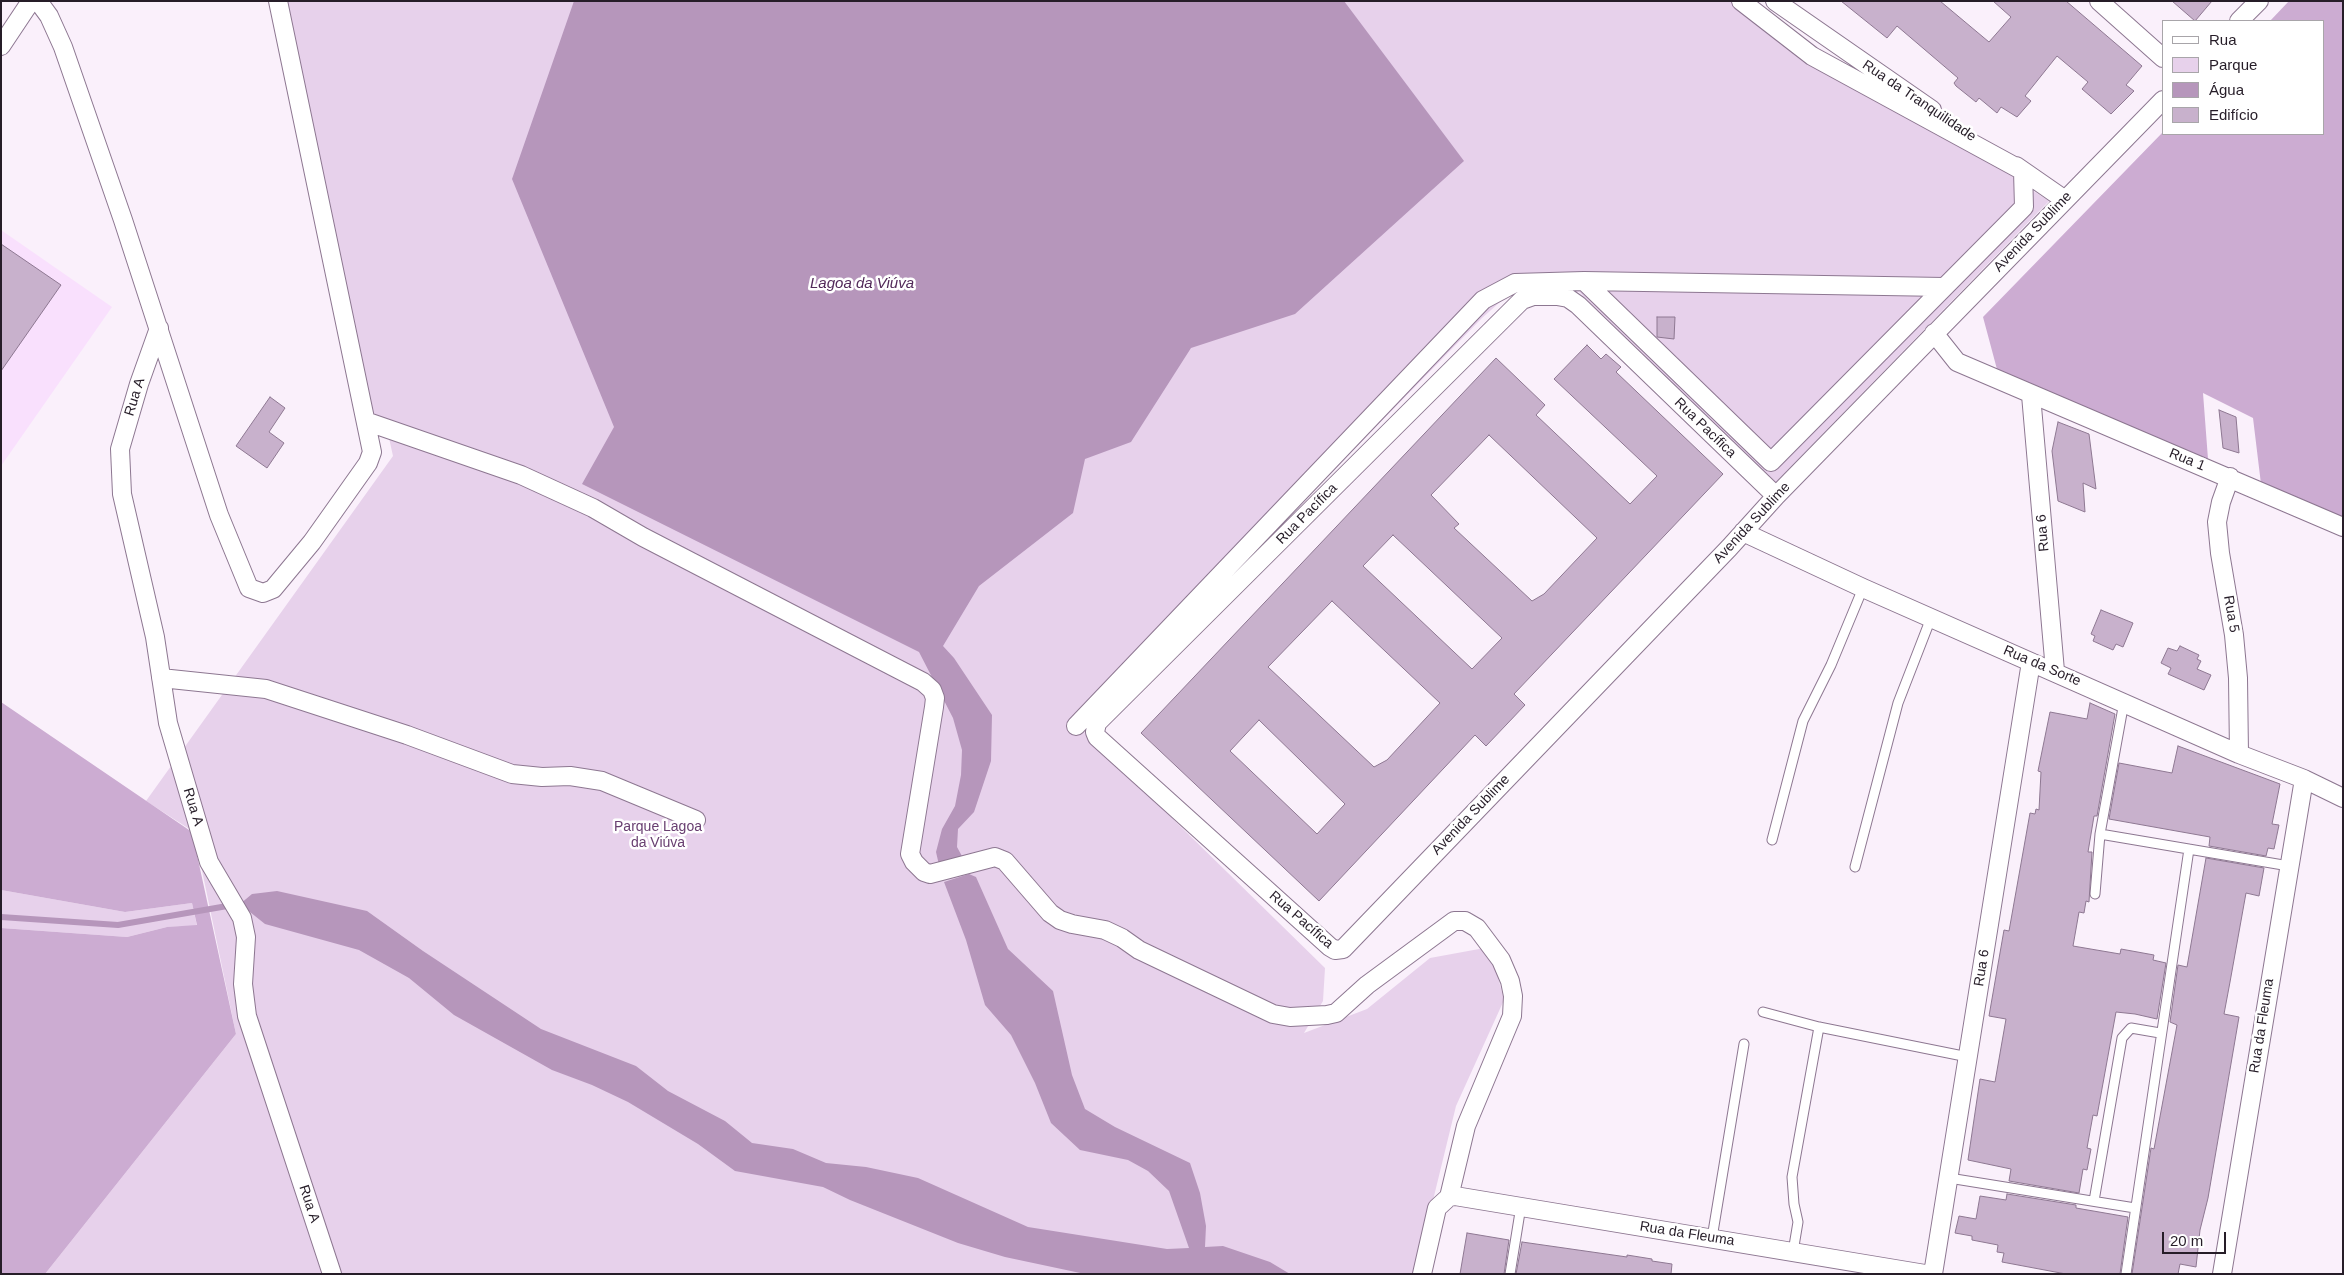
<!DOCTYPE html>
<html>
<head>
<meta charset="utf-8">
<style>
	body { margin:0 }
	#map { position:relative; width:2344px; height:1275px; overflow:hidden; background:#faf0fb; font-family:Helvetica,sans-serif }
	canvas { display:block }
	.frame { position:absolute; inset:0; border:2px solid #261d28; pointer-events:none }
	.legend { position:absolute; left:2162px; top:20px; width:162px; height:115px; box-sizing:border-box; background:#fff; border:1px solid #a8a5a9; margin:0; padding:6px 9px; list-style:none; font-size:15px; color:#261d28 }
	.legend li { display:flex; align-items:center; gap:10px; height:25px }
	.legend b { width:25px; border:1px solid #a8a5a9 }
	.scale { position:absolute; left:2162px; top:1232px; width:64px; height:22px; box-sizing:border-box; border:2px solid #261d28; border-top:0; padding-left:6px; font-size:15px; line-height:18px; white-space:nowrap; color:#261d28; -webkit-text-stroke:4px #fff; paint-order:stroke }
</style>
</head>
<body>
<div id="map">
<canvas width="2344" height="1275"></canvas>
<div class="frame"></div>
<ul class="legend">
<li><b style="height:6px;background:#fff"></b>Rua</li>
<li><b style="height:14px;background:#e7d1eb"></b>Parque</li>
<li><b style="height:14px;background:#b696bb"></b>Água</li>
<li><b style="height:14px;background:#c8b1cc"></b>Edifício</li>
</ul>
<div class="scale">20 m</div>
</div>
<script>
const ctx = document.querySelector('canvas').getContext('2d');
ctx.lineJoin = 'round';
function fill(path, color) {
  ctx.fillStyle = color;
  ctx.fill(path, 'evenodd');
}
function poly(rows) {
  const path = new Path2D();
  for (const r of rows) {
    path.moveTo(r[0], r[1]);
    for (let i = 2; i < r.length; i += 2) path.lineTo(r[i], r[i + 1]);
  }
  return path;
}
function trace(path, color, width, dash) {
  ctx.strokeStyle = color;
  ctx.lineWidth = width;
  ctx.lineCap = dash ? 'butt' : 'round';
  ctx.setLineDash(dash || []);
  ctx.stroke(path);
}
function drawText(font, color, halo, rows, align = 'center') {
  ctx.font = font + ' Helvetica,sans-serif';
  ctx.lineWidth = 5;
  ctx.setLineDash([]);
  ctx.textBaseline = 'middle';
  ctx.strokeStyle = halo;
  ctx.fillStyle = color;
  for (const [text, x, y, turn = 0] of rows) {
    ctx.save();
    ctx.translate(x, y);
    ctx.rotate((+turn || 0) * Math.PI / 180);
    ctx.textAlign = isNaN(turn) ? turn : align;
    if (halo) ctx.strokeText(text, 0, 0);
    ctx.fillText(text, 0, 0);
    ctx.restore();
  }
}
fill(poly([
	[1,230,112,307,1,466]
]), '#f9e0fd');
fill(poly([
	[278,1,1741,1,1812,56,2023,171,2024,185,2049,201,1775,483,1579,292,1509,294,1482,318,1081,729,1325,968,1323,1001,1304,1033,1367,1009,1430,958,1490,947,1504,1000,1456,1106,1415,1274,45,1274,236,1034,194,832,146,801,393,456,387,429,368,422],
	[1,890,125,912,192,903,197,926,167,927,127,937,1,928]
]), '#e7d1eb');
fill(poly([
	[2289,1,2343,1,2343,519,2261,484,2253,418,2203,393,2208,459,1998,373,1983,317,2163,132,2163,134,2323,134,2323,21,2270,21],
	[1,702,192,832,236,1034,45,1274,1,1274,1,928,127,937,167,927,197,925,192,903,125,912,1,890]
]), '#ccacd2');
fill(poly([
	[574,1,1344,1,1464,161,1295,314,1191,348,1131,442,1085,459,1073,513,979,586,943,646,954,658,992,715,991,761,974,812,958,829,957,847,963,858,939,865,936,852,942,829,955,806,961,775,962,750,953,718,919,652,582,484,614,427,512,179],
	[969,874,976,877,1008,949,1053,991,1072,1075,1085,1109,1115,1127,1190,1163,1200,1193,1206,1226,1205,1247,1223,1246,1270,1262,1290,1274,1085,1274,1005,1257,958,1243,850,1200,823,1187,735,1171,698,1144,628,1102,592,1085,552,1070,454,1015,409,978,359,950,265,924,240,904,252,894,277,891,367,911,423,951,541,1029,636,1066,668,1091,725,1121,752,1143,793,1149,826,1163,866,1167,918,1178,1028,1227,1167,1249,1189,1248,1169,1191,1148,1171,1128,1160,1080,1150,1051,1123,1035,1083,1011,1035,985,1005,966,940,944,882]
]), '#b696bb');
trace(poly([
	[1,917,118,925,233,905]
]), '#b696bb', 6);
const building = poly([
	[1841,1,1940,1,1989,42,2011,17,1993,1,2066,1,2142,66,2126,85,2134,91,2111,114,2082,89,2088,82,2057,56,2025,96,2031,101,2017,117,2001,107,1997,113,1979,98,1976,102,1956,86,1954,83,1958,78,1897,26,1887,38,1841,1],
	[2172,1,2212,1,2195,21,2172,1],
	[1,244,61,285,1,371,1,244],
	[1657,317,1675,317,1674,339,1657,337,1657,317],
	[1587,345,1601,359,1606,354,1621,367,1616,372,1723,474,1514,694,1525,705,1507,724,1486,746,1475,735,1319,901,1141,733,1496,358,1545,405,1536,415,1630,504,1657,476,1554,379,1587,345],
	[1489,435,1597,538,1544,594,1532,601,1454,528,1459,524,1431,495,1489,435],
	[1393,535,1502,638,1472,669,1363,566,1393,535],
	[1332,601,1440,703,1387,760,1374,767,1268,667,1332,601],
	[1259,720,1345,804,1317,834,1230,751,1259,720],
	[270,397,285,408,269,432,284,443,267,468,236,446,270,397],
	[2219,410,2236,417,2239,453,2223,448,2219,410],
	[2058,422,2089,434,2096,489,2083,483,2085,512,2058,501,2052,451,2058,422],
	[2101,610,2133,623,2123,647,2116,644,2113,650,2093,641,2095,636,2091,634,2101,610],
	[2180,646,2199,655,2197,659,2201,661,2197,669,2211,675,2204,690,2168,674,2171,668,2161,663,2168,648,2177,651,2180,646],
	[2090,703,2115,714,2097,816,2094,816,2088,852,2092,852,2089,902,2086,901,2084,913,2079,912,2073,946,2120,954,2121,949,2154,955,2153,960,2166,963,2157,1019,2135,1014,2116,1012,2097,1116,2093,1115,2087,1148,2091,1149,2087,1170,2083,1169,2079,1193,2009,1181,2011,1169,1968,1160,1980,1079,1995,1082,2006,1019,1989,1016,2004,930,2009,931,2030,813,2035,814,2036,809,2039,810,2041,772,2038,771,2050,712,2087,719,2090,703],
	[2178,746,2280,784,2272,824,2279,825,2274,849,2268,848,2266,856,2209,846,2210,837,2109,819,2119,763,2172,773,2178,746],
	[2206,858,2264,868,2259,896,2246,893,2230,982,2224,1014,2239,1017,2208,1198,2200,1230,2196,1267,2180,1264,2178,1274,2132,1274,2151,1148,2154,1149,2177,1025,2170,1022,2178,965,2187,967,2206,858],
	[2007,1194,2076,1205,2076,1208,2128,1217,2120,1274,2066,1274,2002,1262,2004,1253,1997,1252,1998,1245,1972,1240,1972,1236,1955,1233,1959,1216,1976,1219,1980,1196,2006,1200,2007,1194],
	[1467,1233,1509,1240,1504,1274,1460,1274,1467,1233],
	[1522,1242,1627,1257,1627,1255,1652,1259,1652,1261,1672,1264,1671,1274,1516,1274,1522,1242]
]);
fill(building, '#c8b1cc');
trace(building, '#8e7892', 1);
const lane = poly([
	[2100,834,2289,866],
	[1772,840,1803,721,1831,665,1863,588],
	[1855,867,1898,703,1931,618],
	[2095,894,2100,834,2124,702],
	[1763,1012,1819,1027,1968,1057],
	[1949,1178,2135,1208],
	[2094,1201,2122,1038,2131,1028,2160,1033],
	[1712,1238,1744,1044],
	[1793,1252,1798,1222,1794,1204,1792,1177,1819,1027],
	[1510,1274,1521,1206],
	[2126,1274,2189,849]
]);
const street = poly([
	[38,1,49,16,63,47,123,220,219,515,249,588,263,593,273,589,312,542,368,463,372,452,278,1],
	[1775,1,1932,110],
	[2099,1,2163,58],
	[2239,21,2259,1],
	[1,46,31,1],
	[2016,166,2065,200],
	[1584,281,1771,462,2024,207,2023,171,1812,56,1741,1],
	[159,328,139,384,120,449,122,494,155,637,168,723,209,862,242,918,246,937,243,984,247,1016,332,1274],
	[1934,333,1957,362,2343,527],
	[2031,395,2055,671],
	[368,422,521,475,593,508,643,537,923,682,932,690,935,698,934,707,910,854,914,862,924,872,930,874,995,857,1005,861,1050,913,1060,920,1072,924,1105,930,1122,938,1139,950,1273,1014,1290,1017,1327,1015,1336,1013,1367,985,1454,921,1465,921,1477,928,1501,960,1510,981,1513,996,1512,1016,1466,1126,1449,1197],
	[2230,477,2221,502,2217,522,2220,553,2234,635,2238,678,2239,754],
	[1776,496,1578,305,1568,298,1557,296,1533,296,1522,300,1097,723,1095,732,1097,737,1330,947,1335,950,1343,949,1729,548,1776,496,2163,100],
	[1743,532,1863,588,2239,754,2304,779,2343,798],
	[161,678,266,689,407,735,512,774,542,777,570,776,602,781,696,820],
	[1076,726,1483,300,1515,283,1584,281,1944,287],
	[1422,1274,1437,1208,1449,1197,1455,1196,1925,1274],
	[1933,1274,2031,662],
	[2222,1274,2304,779]
]);
trace(lane, '#8d7791', 11);
trace(street, '#8d7791', 20);
trace(lane, '#fff', 9);
trace(street, '#fff', 18);
drawText('14px', '#261d28', '#fff', [
	["Rua da Tranquilidade",1919,101,34],
	["Avenida Sublime",2033,232,-46],
	["Rua A",135,397,-73],
	["Rua Pacífica",1705,428,44],
	["Rua 1",2187,460,22],
	["Rua Pacífica",1307,514,-45],
	["Avenida Sublime",1752,523,-47],
	["Rua 6",2043,533,-95],
	["Rua 5",2231,614,80],
	["Rua da Sorte",2042,666,23],
	["Rua A",193,807,73],
	["Avenida Sublime",1471,815,-46],
	["Rua Pacífica",1301,920,41],
	["Rua 6",1982,968,-81],
	["Rua da Fleuma",2262,1026,-81],
	["Rua A",309,1204,72],
	["Rua da Fleuma",1687,1234,9]
]);
drawText('14px', '#683e70', '#fff', [
	["Parque Lagoa",658,827],
	["da Viúva",658,843]
]);
drawText('italic 15px', '#522959', '#fff', [
	["Lagoa da Viúva",862,284]
]);
</script>
</body>
</html>
